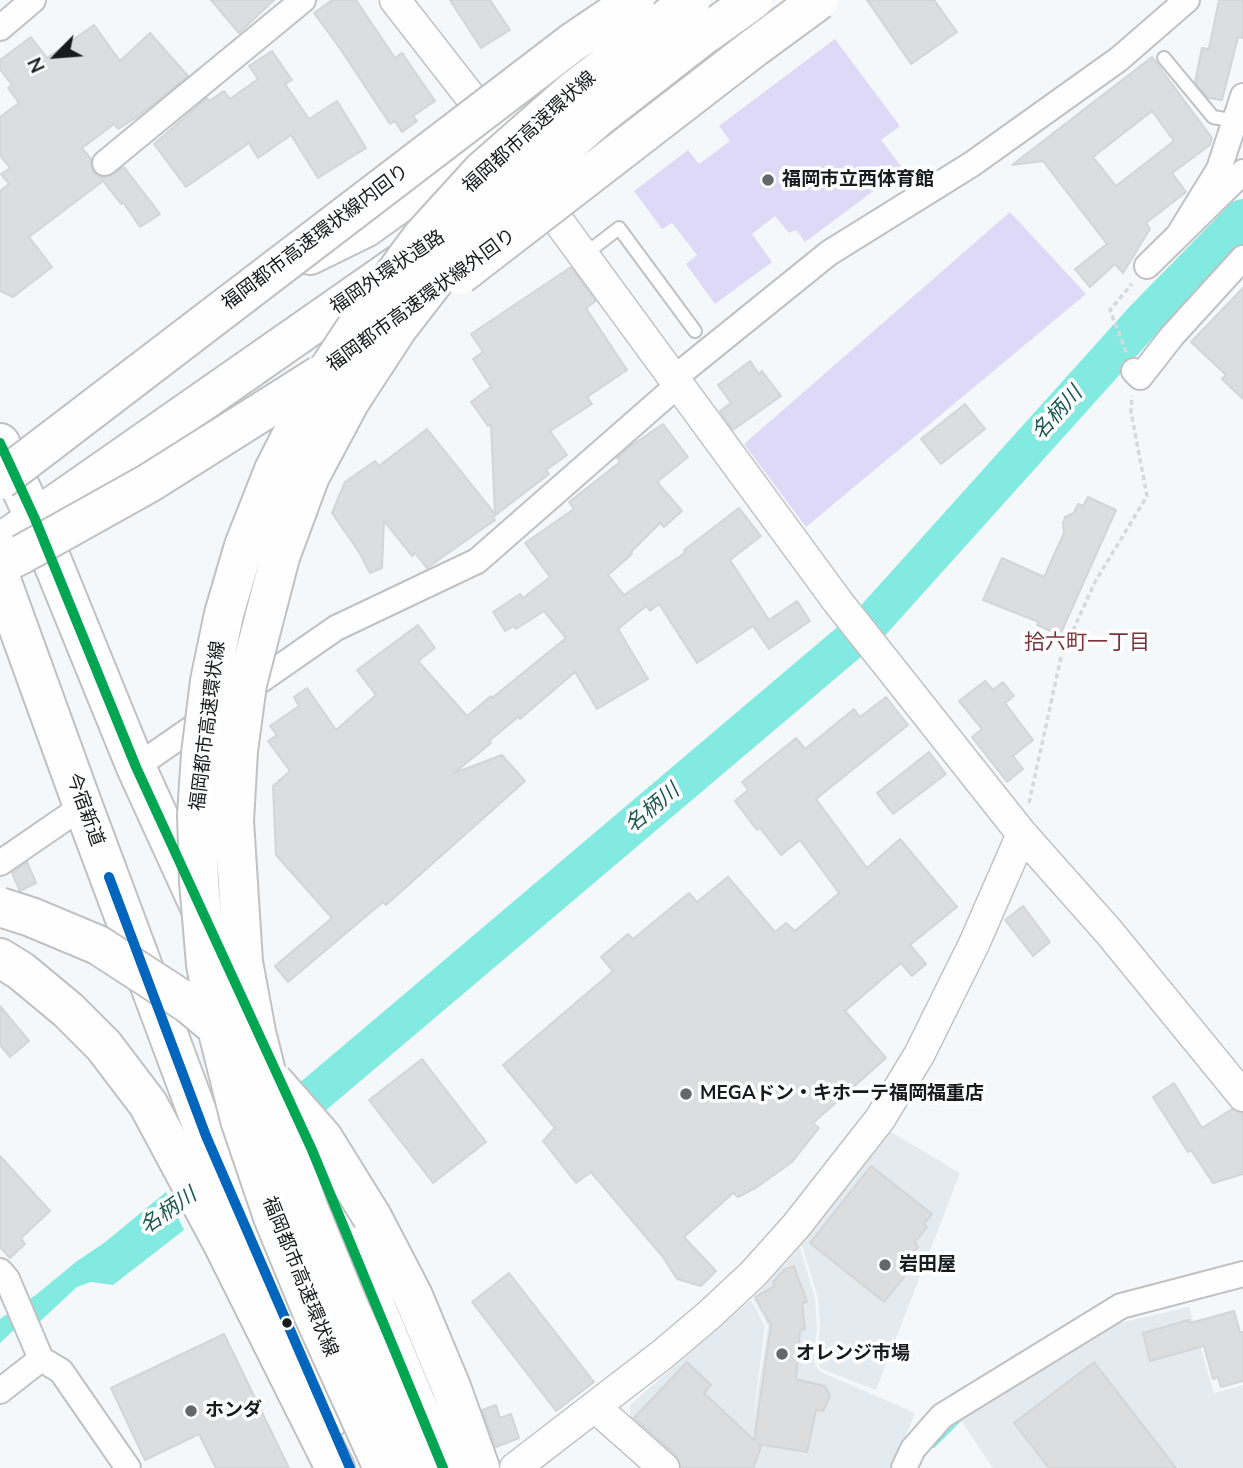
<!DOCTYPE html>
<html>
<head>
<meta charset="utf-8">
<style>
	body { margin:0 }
	#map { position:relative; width:1243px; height:1468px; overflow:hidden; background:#f5f8fa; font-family:"Nunito Sans",sans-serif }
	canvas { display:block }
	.north { position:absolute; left:21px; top:21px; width:70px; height:70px; -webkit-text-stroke:5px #fff; paint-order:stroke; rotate:245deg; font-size:19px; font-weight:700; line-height:28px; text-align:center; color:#181b1c }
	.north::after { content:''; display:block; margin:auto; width:24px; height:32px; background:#181b1c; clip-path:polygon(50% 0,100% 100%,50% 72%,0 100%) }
</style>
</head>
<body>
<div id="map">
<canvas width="1243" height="1468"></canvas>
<div class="north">N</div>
</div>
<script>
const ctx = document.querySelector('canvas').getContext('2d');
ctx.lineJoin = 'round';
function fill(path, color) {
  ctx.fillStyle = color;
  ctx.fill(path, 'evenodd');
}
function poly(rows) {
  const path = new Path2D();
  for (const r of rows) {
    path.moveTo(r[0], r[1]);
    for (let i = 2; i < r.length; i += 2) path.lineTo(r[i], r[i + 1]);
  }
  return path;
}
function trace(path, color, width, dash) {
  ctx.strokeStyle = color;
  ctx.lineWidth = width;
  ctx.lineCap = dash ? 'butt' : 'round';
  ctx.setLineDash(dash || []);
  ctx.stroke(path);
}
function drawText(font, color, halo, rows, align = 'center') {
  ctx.font = font + ' "Nunito Sans","Noto Sans JP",sans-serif';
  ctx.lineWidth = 7;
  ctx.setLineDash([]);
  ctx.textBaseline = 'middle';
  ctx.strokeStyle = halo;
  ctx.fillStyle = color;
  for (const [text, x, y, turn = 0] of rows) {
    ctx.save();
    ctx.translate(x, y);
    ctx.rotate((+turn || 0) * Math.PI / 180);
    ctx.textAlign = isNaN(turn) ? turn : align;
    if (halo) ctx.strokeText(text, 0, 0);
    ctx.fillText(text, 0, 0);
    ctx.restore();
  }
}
fill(poly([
	[891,1132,960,1173,876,1390,821,1369,816,1360,820,1327,818,1298,801,1243],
	[800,1247,815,1298,817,1328,814,1361,819,1371,915,1413,893,1468,679,1468,630,1423,630,1405,751,1300,765,1326,753,1422,768,1326,753,1299],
	[1189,1307,1214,1393,1243,1385,1243,1468,993,1468,960,1419,1119,1323]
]), '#e3ebf1');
fill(poly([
	[835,39,900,126,881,140,903,169,805,242,796,230,789,233,775,216,752,234,772,262,715,304,686,264,697,255,672,223,662,229,634,191,688,150,699,164,730,141,719,126],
	[1010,212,1086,294,806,527,744,444]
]), '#dfd9f8');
fill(poly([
	[166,1192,184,1230,113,1285,91,1282,77,1287,35,1326,16,1328,0,1343,0,1319,37,1294,77,1261,104,1243]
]), '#83eae1');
trace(poly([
	[933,1445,960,1418]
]), '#83eae1', 6);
trace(poly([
	[272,1131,868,626,1145,318,1243,218]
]), '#83eae1', 38);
const building = poly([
	[211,0,274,0,239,33,211,0],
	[332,0,356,0,395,58,402,53,435,101,413,116,417,121,402,132,395,121,390,124,339,47,314,13,332,0],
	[450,0,490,0,510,30,481,48,450,0],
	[867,0,934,0,957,32,911,64,867,0],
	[1219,0,1243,0,1243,38,1238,37,1222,100,1208,98,1195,82,1202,48,1209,49,1219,0],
	[94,25,120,61,150,33,188,76,137,117,118,129,114,124,82,148,91,159,93,172,99,177,108,177,124,167,160,214,140,227,123,202,121,204,103,181,29,237,52,267,13,297,0,291,0,191,9,184,1,174,10,168,0,155,0,117,19,103,8,88,12,85,0,69,0,60,31,37,47,58,94,25],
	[272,51,292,80,285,84,309,119,337,101,366,148,318,178,291,135,258,158,249,143,186,187,154,144,207,98,209,101,224,91,230,99,258,79,249,66,272,51],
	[1152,57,1212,138,1210,145,1172,173,1186,192,1146,223,1150,229,1123,273,1115,264,1090,287,1075,269,1107,244,1043,161,1012,165,1152,57],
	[1152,111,1174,141,1116,186,1093,157,1152,111],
	[571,267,596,301,586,308,627,370,587,397,592,404,550,431,567,455,546,470,549,474,493,517,495,520,427,568,415,553,412,556,384,521,382,568,370,573,359,552,332,513,345,482,375,461,379,466,427,429,495,514,491,424,488,426,471,402,491,387,473,359,483,352,471,334,571,267],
	[1243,288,1243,399,1222,379,1226,375,1191,342,1243,288],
	[750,361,759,374,762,371,781,396,733,430,720,411,731,403,718,385,750,361],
	[965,404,985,429,941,464,921,439,965,404],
	[663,424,688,457,657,482,682,511,664,527,660,523,631,552,632,554,608,575,624,595,686,552,684,550,739,508,761,536,730,560,769,620,797,601,810,621,769,649,753,626,697,663,659,604,650,611,646,606,618,629,648,679,597,709,575,672,520,719,518,717,489,741,491,743,454,773,502,755,525,781,386,905,383,902,288,982,275,966,332,918,276,855,273,786,290,771,268,741,277,735,270,726,299,706,294,697,307,688,336,730,376,695,357,670,418,625,435,648,418,661,467,716,491,696,492,698,566,638,544,611,516,629,514,626,505,631,493,612,520,594,523,598,550,577,525,543,574,509,569,502,620,462,617,458,632,445,663,424],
	[1088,497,1116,510,1060,635,1037,625,1039,622,983,600,1002,558,1044,577,1064,533,1063,523,1065,517,1074,513,1078,504,1083,506,1088,497],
	[985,681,993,690,1003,682,1014,696,1005,703,1033,740,1013,756,1023,769,1007,782,972,737,982,729,959,701,985,681],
	[886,697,908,725,816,799,867,868,900,839,957,907,910,945,926,964,912,976,901,963,845,1011,886,1058,813,1123,819,1128,792,1162,757,1187,738,1197,733,1193,684,1237,716,1271,701,1286,677,1279,663,1257,591,1172,576,1183,543,1141,555,1128,503,1065,613,971,601,957,628,934,633,939,689,893,697,902,728,877,775,932,786,923,795,931,839,893,800,840,781,855,760,828,757,830,735,801,748,790,742,782,796,738,805,749,854,709,860,717,886,697],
	[929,752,946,774,893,814,877,793,929,752],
	[27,862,36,883,20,891,12,873,27,862],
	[1023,906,1050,942,1033,956,1005,920,1023,906],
	[0,1006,29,1041,10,1057,0,1045,0,1006],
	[422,1059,486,1142,433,1183,369,1100,422,1059],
	[1174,1083,1202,1128,1232,1109,1243,1113,1243,1174,1213,1183,1191,1150,1188,1152,1153,1097,1174,1083],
	[0,1156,50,1211,21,1238,25,1244,10,1258,0,1247,0,1156],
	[871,1166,932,1214,924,1224,927,1227,915,1242,918,1247,910,1257,916,1262,884,1302,810,1243,871,1166],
	[794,1266,807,1302,802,1303,805,1329,800,1330,796,1379,825,1386,830,1396,823,1411,816,1410,807,1452,758,1444,761,1447,753,1468,681,1468,676,1455,634,1418,687,1362,711,1385,704,1393,754,1440,771,1325,755,1297,775,1286,773,1282,784,1270,794,1266],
	[509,1273,594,1382,556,1411,472,1302,509,1273],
	[1234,1311,1240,1332,1243,1332,1243,1381,1221,1387,1218,1377,1213,1379,1204,1346,1150,1361,1143,1333,1189,1320,1190,1323,1234,1311],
	[224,1334,289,1468,216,1468,199,1434,145,1460,111,1388,224,1334],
	[1094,1362,1176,1468,1049,1468,1014,1423,1094,1362],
	[496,1405,500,1418,511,1414,519,1438,496,1447,482,1410,496,1405]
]);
fill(building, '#dcdddf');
trace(building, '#d3d5d7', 2);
const service = poly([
	[1164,58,1213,117,1236,121],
	[584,255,619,228,695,331]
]);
const minor = poly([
	[0,28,33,0],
	[105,163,303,0],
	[1179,234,1219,169,1243,96],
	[1147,266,1243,172],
	[1134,371,1140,377,1172,336,1243,258],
	[673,379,829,253,972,164,1119,59,1187,0],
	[241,694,336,628,477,561,678,385],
	[136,767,211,715],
	[0,863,83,806],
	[0,1271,7,1279,41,1359,61,1371,128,1468],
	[0,1391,41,1359],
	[904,1468,913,1449,942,1416,1121,1306,1243,1274]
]);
const tertiary = poly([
	[395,0,494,127],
	[537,192,838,602,1022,834,1109,932,1243,1096],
	[595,1407,664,1468],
	[515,1468,663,1354,709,1315,753,1274,796,1226,880,1119,919,1055,974,944,1022,834]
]);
const trunk = poly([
	[310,255,365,228,536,105],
	[0,443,35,519,136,767,200,907],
	[0,543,398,265],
	[0,577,83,806,206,1136,329,1419],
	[298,1120,443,1468]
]);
const motorway = poly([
	[0,565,22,554],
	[0,958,21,971,68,1010,104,1046,148,1104,223,1244,335,1468],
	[372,1217,413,1296,451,1387,480,1468]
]);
trace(service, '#bfc1c2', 16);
trace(minor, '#bfc1c2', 28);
trace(tertiary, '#bfc1c2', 33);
trace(trunk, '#bfc1c2', 42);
trace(motorway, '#bfc1c2', 42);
trace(poly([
	[1126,352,1110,310,1132,284],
	[1029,803,1061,657,1095,582,1147,496,1131,412,1132,396]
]), '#d7d8d9', 3.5, [5, 3.5]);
trace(service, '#fefefe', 12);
trace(minor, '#fefefe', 24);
trace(tertiary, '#fefefe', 30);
trace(trunk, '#fefefe', 38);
trace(motorway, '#fefefe', 38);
const motorwayBridge = poly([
	[460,275,755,47,819,0],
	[0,480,573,42,635,0],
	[22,554,149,483,320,375],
	[0,907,31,917,98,945,189,1004,225,1034],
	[273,1081,323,1138,372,1217],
	[383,1468,313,1314,273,1217,240,1120,219,1036,206,964,199,882,197,815,201,754,210,681,224,614,244,546,274,470,314,391,363,317,422,237,482,171,573,91,691,0],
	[422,1468,346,1300,308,1207,276,1112,256,1032,243,962,234,821,238,751,247,684,280,557,310,476,350,401,397,329,451,259,508,197,597,118,701,37,753,0]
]);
trace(motorwayBridge, '#bfc1c2', 42, []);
trace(motorwayBridge, '#fefefe', 38);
trace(poly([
	[109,877,206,1136,350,1468]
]), '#0065bd', 10);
trace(poly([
	[0,443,35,519,136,767,312,1150,443,1468]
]), '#00a651', 10);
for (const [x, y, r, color] of [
	[768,180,7,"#65686a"],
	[686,1094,7,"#65686a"],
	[885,1265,7,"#65686a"],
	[287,1323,6,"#181b1c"],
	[782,1354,7,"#65686a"],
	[191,1411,7,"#65686a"]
]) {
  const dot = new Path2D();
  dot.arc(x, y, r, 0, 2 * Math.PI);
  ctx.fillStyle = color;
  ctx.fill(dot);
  trace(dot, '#fff', 2.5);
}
drawText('19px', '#181b1c', '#fff', [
	["福岡都市高速環状線",530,133,-42],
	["福岡都市高速環状線内回り",316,238,-37],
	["福岡外環状道路",388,273,-34],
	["福岡都市高速環状線外回り",422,301,-36],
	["福岡都市高速環状線",209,726,-83],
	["今宿新道",84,810,70],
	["福岡都市高速環状線",299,1277,68]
]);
drawText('bold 19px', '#181b1c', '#fff', [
	["福岡市立西体育館",782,180],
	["MEGAドン・キホーテ福岡福重店",700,1094],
	["岩田屋",899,1265],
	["オレンジ市場",796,1354],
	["ホンダ",205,1411]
], 'left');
drawText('italic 21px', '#1b5852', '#fff', [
	["名柄川",1058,414,-48],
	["名柄川",653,809,-40],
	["名柄川",169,1212,-35]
]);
drawText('21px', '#7b3339', '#fff', [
	["拾六町一丁目",1087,644]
]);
</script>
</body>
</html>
